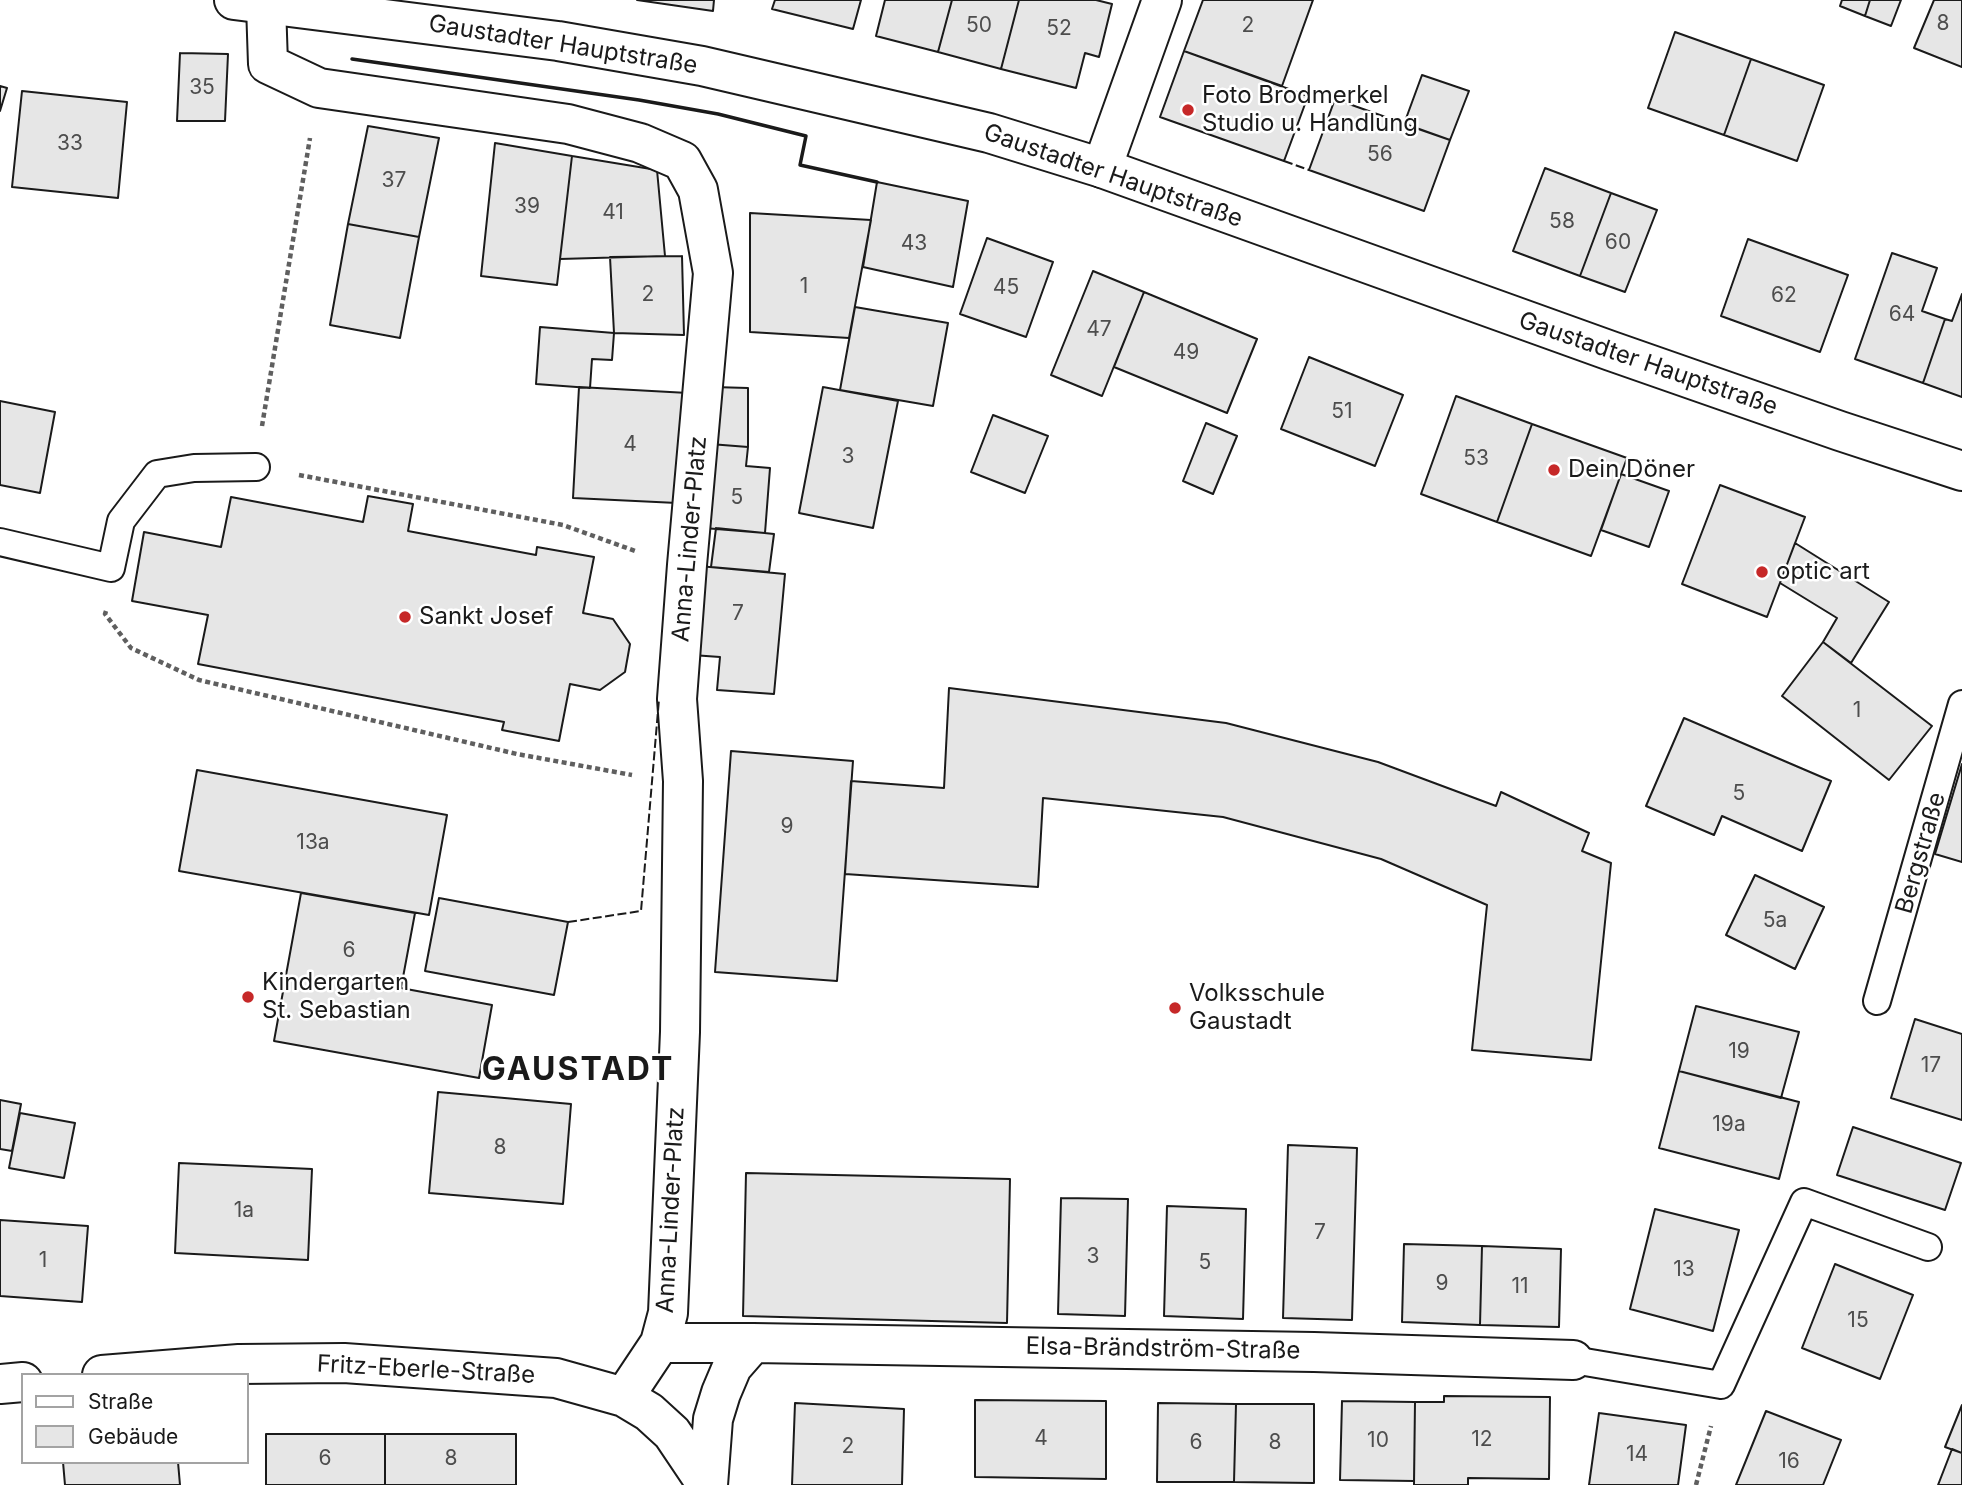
<!DOCTYPE html>
<html>
<head>
<meta charset="utf-8">
<style>
	body { margin:0 }
	#map { position:relative; width:1962px; height:1485px; overflow:hidden; background:#fff; font-family:Inter,sans-serif }
	canvas { display:block }
	.legend { position:absolute; left:21px; top:1373px; width:228px; height:91px; box-sizing:border-box; background:#fff; border:2px solid #a3a3a3; margin:0; padding:9px 12px; list-style:none; font-size:21px; color:#1a1a1a }
	.legend li { display:flex; align-items:center; gap:14px; height:35px }
	.legend b { width:35px; border:2px solid #a3a3a3 }
</style>
</head>
<body>
<div id="map">
<canvas width="1962" height="1485"></canvas>
<ul class="legend">
<li><b style="height:9px;background:#fff"></b>Straße</li>
<li><b style="height:19px;background:#e6e6e6"></b>Gebäude</li>
</ul>
</div>
<script>
const ctx = document.querySelector('canvas').getContext('2d');
ctx.lineJoin = 'round';
function fill(path, color) {
  ctx.fillStyle = color;
  ctx.fill(path, 'evenodd');
}
function poly(rows) {
  const path = new Path2D();
  for (const r of rows) {
    path.moveTo(r[0], r[1]);
    for (let i = 2; i < r.length; i += 2) path.lineTo(r[i], r[i + 1]);
  }
  return path;
}
function trace(path, color, width, dash) {
  ctx.strokeStyle = color;
  ctx.lineWidth = width;
  ctx.lineCap = dash ? 'butt' : 'round';
  ctx.setLineDash(dash || []);
  ctx.stroke(path);
}
function drawText(font, color, halo, rows, align = 'center') {
  ctx.font = font + ' Inter,sans-serif';
  ctx.lineWidth = 5;
  ctx.setLineDash([]);
  ctx.textBaseline = 'middle';
  ctx.strokeStyle = halo;
  ctx.fillStyle = color;
  for (const [text, x, y, turn = 0] of rows) {
    ctx.save();
    ctx.translate(x, y);
    ctx.rotate((+turn || 0) * Math.PI / 180);
    ctx.textAlign = isNaN(turn) ? turn : align;
    if (halo) ctx.strokeText(text, 0, 0);
    ctx.fillText(text, 0, 0);
    ctx.restore();
  }
}
const building = poly([
	[637,0,714,0,713,11,637,0],
	[775,0,861,0,853,29,772,9,775,0],
	[885,0,952,0,938,52,876,36,885,0],
	[952,0,1019,0,1001,69,938,52,952,0],
	[1019,0,1096,0,1112,4,1099,57,1085,53,1076,88,1001,69,1019,0],
	[1203,0,1313,0,1282,86,1184,51,1203,0],
	[1842,0,1870,0,1865,16,1840,6,1842,0],
	[1870,0,1901,0,1891,26,1865,16,1870,0],
	[1934,0,1962,0,1962,67,1914,48,1934,0],
	[1675,32,1751,59,1724,135,1648,108,1675,32],
	[1184,51,1308,96,1284,161,1160,117,1184,51],
	[180,53,228,54,225,121,177,121,180,53],
	[1751,59,1824,85,1797,161,1724,135,1751,59],
	[1422,75,1469,91,1450,140,1404,124,1422,75],
	[0,86,7,88,0,111,0,86],
	[22,91,127,102,118,198,12,187,22,91],
	[1335,99,1450,140,1424,211,1309,170,1335,99],
	[368,126,439,138,419,237,348,224,368,126],
	[495,143,572,156,557,285,481,276,495,143],
	[572,156,657,170,665,256,560,259,572,156],
	[1545,168,1611,193,1580,276,1513,251,1545,168],
	[877,182,968,201,953,287,863,267,877,182],
	[1611,193,1657,210,1625,292,1580,276,1611,193],
	[750,213,871,220,849,338,750,332,750,213],
	[348,224,419,237,400,338,330,325,348,224],
	[987,238,1053,262,1026,337,960,314,987,238],
	[1748,239,1848,275,1820,352,1721,316,1748,239],
	[1892,253,1937,268,1922,311,1945,319,1923,383,1855,359,1892,253],
	[682,256,684,335,614,333,610,257,682,256],
	[1093,271,1144,292,1102,396,1051,375,1093,271],
	[1144,292,1257,339,1227,413,1114,367,1144,292],
	[1962,294,1962,397,1923,383,1945,319,1952,321,1962,294],
	[855,307,948,323,933,406,840,390,855,307],
	[540,327,614,333,612,360,592,359,590,388,536,384,540,327],
	[1309,357,1403,395,1375,466,1281,429,1309,357],
	[579,387,688,393,677,503,573,498,579,387],
	[713,387,748,388,748,447,710,444,713,387],
	[823,387,898,401,873,528,799,513,823,387],
	[1456,396,1532,424,1497,522,1421,494,1456,396],
	[0,401,55,412,40,493,0,485,0,401],
	[993,415,1048,436,1025,493,971,472,993,415],
	[1206,423,1237,436,1213,494,1183,481,1206,423],
	[1532,424,1627,458,1591,556,1497,522,1532,424],
	[710,444,748,447,746,466,770,468,765,533,704,528,710,444],
	[1621,474,1669,491,1649,547,1601,530,1621,474],
	[1720,485,1805,517,1767,617,1682,584,1720,485],
	[368,496,413,504,408,531,536,555,537,547,594,557,583,613,613,619,630,644,625,672,600,690,570,684,559,741,502,730,504,722,198,664,208,615,132,601,144,532,221,547,231,497,363,522,368,496],
	[716,528,774,534,769,572,711,567,716,528],
	[1795,543,1889,602,1851,663,1823,642,1837,618,1780,583,1795,543],
	[699,566,785,574,774,694,717,690,720,657,692,655,699,566],
	[1823,642,1932,726,1889,780,1782,696,1823,642],
	[949,688,1226,723,1378,762,1496,806,1501,792,1589,833,1582,851,1611,863,1591,1060,1472,1050,1487,905,1381,859,1223,817,1043,798,1038,887,845,874,851,781,944,788,949,688],
	[1684,718,1831,781,1802,851,1722,816,1714,835,1646,806,1684,718],
	[731,751,853,761,837,981,715,972,731,751],
	[1962,764,1962,862,1935,854,1962,764],
	[197,770,447,815,429,915,179,871,197,770],
	[1755,875,1824,907,1795,969,1726,935,1755,875],
	[301,893,415,913,401,988,492,1005,479,1078,274,1041,301,893],
	[439,898,568,922,554,995,425,971,439,898],
	[1696,1006,1799,1032,1781,1098,1679,1071,1696,1006],
	[1915,1019,1962,1034,1962,1120,1891,1098,1915,1019],
	[1679,1071,1799,1102,1779,1179,1659,1148,1679,1071],
	[438,1092,571,1104,563,1204,429,1193,438,1092],
	[0,1100,21,1104,12,1151,0,1149,0,1100],
	[20,1113,75,1123,64,1178,9,1168,20,1113],
	[1853,1127,1961,1163,1945,1210,1837,1175,1853,1127],
	[1288,1145,1357,1148,1352,1320,1283,1318,1288,1145],
	[179,1163,312,1169,308,1260,175,1253,179,1163],
	[746,1173,1010,1179,1007,1323,743,1316,746,1173],
	[1061,1198,1128,1199,1125,1316,1058,1314,1061,1198],
	[1167,1206,1246,1209,1243,1319,1164,1316,1167,1206],
	[1655,1209,1739,1230,1713,1331,1630,1309,1655,1209],
	[0,1220,88,1226,82,1302,0,1296,0,1220],
	[1404,1244,1482,1246,1480,1325,1402,1322,1404,1244],
	[1482,1246,1561,1249,1559,1327,1480,1325,1482,1246],
	[1835,1264,1913,1295,1880,1379,1802,1348,1835,1264],
	[1444,1396,1550,1397,1549,1479,1468,1478,1468,1485,1414,1485,1415,1402,1444,1402,1444,1396],
	[975,1400,1106,1401,1106,1479,975,1477,975,1400],
	[1342,1401,1415,1402,1414,1481,1340,1480,1342,1401],
	[795,1403,904,1409,902,1485,792,1485,795,1403],
	[1158,1403,1236,1404,1234,1482,1157,1482,1158,1403],
	[1236,1404,1314,1404,1314,1483,1234,1482,1236,1404],
	[1962,1405,1962,1453,1945,1447,1962,1405],
	[1766,1411,1841,1440,1823,1485,1736,1485,1766,1411],
	[1599,1413,1686,1425,1678,1485,1589,1485,1599,1413],
	[266,1434,385,1434,385,1485,266,1485,266,1434],
	[385,1434,516,1434,516,1485,385,1485,385,1434],
	[1952,1449,1962,1453,1962,1485,1938,1485,1952,1449],
	[63,1462,178,1462,180,1485,65,1485,63,1462]
]);
fill(building, '#e6e6e6');
trace(building, '#1a1a1a', 2);
const service = poly([
	[0,542,111,568,121,521,157,474,194,468,256,467],
	[1877,1001,1962,704],
	[1573,1360,1721,1385,1804,1202,1928,1247]
]);
const minor = poly([
	[266,5,268,64,319,88,568,124,640,143,682,161,698,190,713,273,687,565,677,699,683,781,680,1032,668,1313,660,1343,624,1397],
	[1102,168,1162,0],
	[660,1343,753,1343],
	[102,1375,239,1364,344,1363,556,1378,624,1397,649,1412,672,1433,707,1485],
	[0,1384,23,1382],
	[708,1485,713,1419,721,1393,732,1367,753,1343,1314,1352,1573,1360]
]);
const tertiary = poly([
	[234,0,558,41,702,66,989,133,1102,168,1611,351,1840,431,1962,471]
]);
trace(service, '#1a1a1a', 30);
trace(minor, '#1a1a1a', 42);
trace(tertiary, '#1a1a1a', 42);
trace(poly([
	[262,426,310,138],
	[299,475,563,525,638,552],
	[106,611,105,614,131,648,199,680,517,754,632,775],
	[1696,1485,1711,1426]
]), '#5f5f5f', 4.5, [5, 3.5]);
trace(service, '#fff', 26);
trace(minor, '#fff', 38);
trace(tertiary, '#fff', 38);
trace(poly([
	[1284,161,1309,170],
	[568,922,641,911,659,699]
]), '#1a1a1a', 2, [9, 3.5]);
trace(poly([
	[352,59,639,100,718,114,806,136,800,165,877,182]
]), '#1a1a1a', 3.5);
for (const [x, y, r, color] of [
	[1188,110,7,"#c62828"],
	[1554,470,7,"#c62828"],
	[1762,572,7,"#c62828"],
	[405,617,7,"#c62828"],
	[248,997,7,"#c62828"],
	[1175,1008,7,"#c62828"]
]) {
  const dot = new Path2D();
  dot.arc(x, y, r, 0, 2 * Math.PI);
  ctx.fillStyle = color;
  ctx.fill(dot);
  trace(dot, '#fff', 2.5);
}
drawText('21px', '#4d4d4d', null, [
	["8",1943,24],
	["50",979,26],
	["2",1248,26],
	["52",1059,29],
	["35",202,88],
	["33",70,144],
	["56",1380,155],
	["37",394,181],
	["39",527,207],
	["41",613,213],
	["58",1562,222],
	["60",1618,243],
	["43",914,244],
	["1",804,287],
	["45",1006,288],
	["2",648,295],
	["62",1784,296],
	["64",1902,315],
	["47",1099,330],
	["49",1186,353],
	["51",1342,412],
	["4",630,445],
	["3",848,457],
	["53",1476,459],
	["5",737,498],
	["7",738,614],
	["1",1857,711],
	["5",1739,794],
	["9",787,827],
	["13a",313,843],
	["5a",1775,921],
	["6",349,951],
	["19",1739,1052],
	["17",1931,1066],
	["19a",1729,1125],
	["8",500,1148],
	["1a",244,1211],
	["7",1320,1233],
	["3",1093,1257],
	["1",43,1261],
	["5",1205,1263],
	["13",1684,1270],
	["9",1442,1284],
	["11",1520,1287],
	["15",1858,1321],
	["4",1041,1439],
	["12",1482,1440],
	["10",1378,1441],
	["6",1196,1443],
	["8",1275,1443],
	["2",848,1447],
	["14",1637,1455],
	["6",325,1459],
	["8",451,1459],
	["16",1789,1462]
]);
drawText('24px', '#1a1a1a', '#fff', [
	["Gaustadter Hauptstraße",563,45,9],
	["Gaustadter Hauptstraße",1113,176,19],
	["Gaustadter Hauptstraße",1648,364,19],
	["Anna-Linder-Platz",690,539,-85],
	["Bergstraße",1921,853,-74],
	["Anna-Linder-Platz",671,1210,-87],
	["Elsa-Brändström-Straße",1163,1349,1],
	["Fritz-Eberle-Straße",426,1370,3]
]);
drawText('24px', '#1a1a1a', '#fff', [
	["Foto Brodmerkel",1202,96],
	["Studio u. Handlung",1202,124],
	["Dein Döner",1568,470],
	["optic art",1776,572],
	["Sankt Josef",419,617],
	["Kindergarten",262,983],
	["St. Sebastian",262,1011],
	["Volksschule",1189,994],
	["Gaustadt",1189,1022]
], 'left');
ctx.letterSpacing = '2px';
drawText('bold 32px', '#1a1a1a', '#fff', [
	["GAUSTADT",578,1070]
]);
ctx.letterSpacing = '0px';
</script>
</body>
</html>
